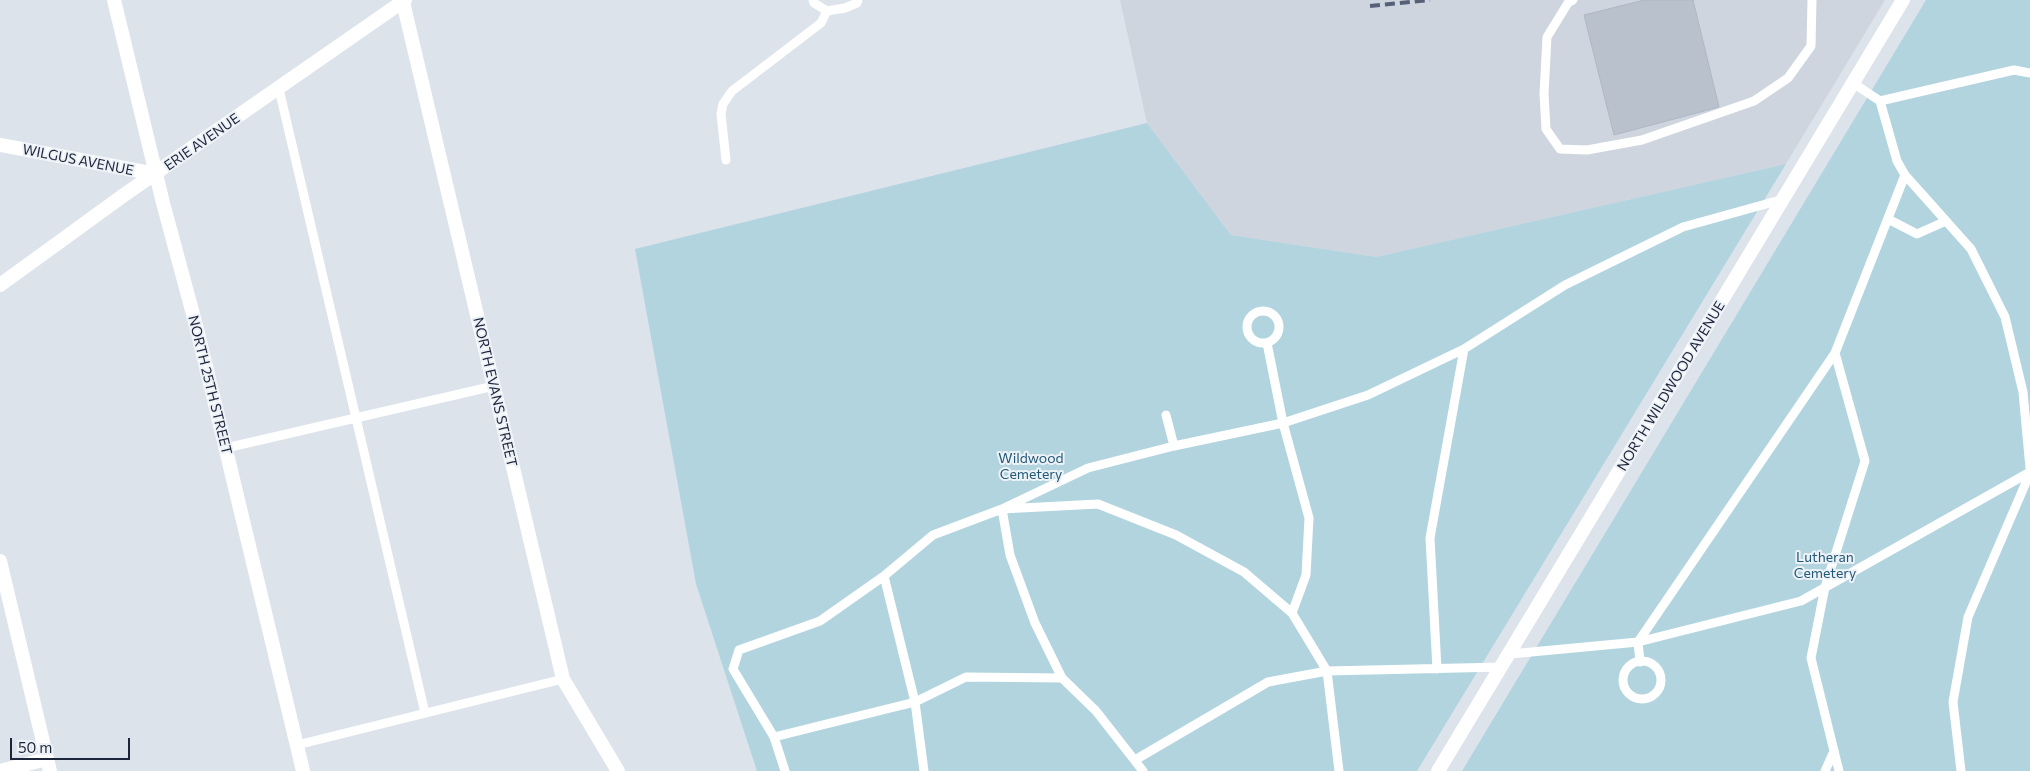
<!DOCTYPE html>
<html>
<head>
<meta charset="utf-8">
<style>
	body { margin:0 }
	#map { position:relative; width:2030px; height:771px; overflow:hidden; background:#dce3eb; font-family:Commissioner,sans-serif }
	canvas { display:block }
	.scale { position:absolute; left:10px; top:738px; width:120px; height:22px; box-sizing:border-box; border:2px solid #1d253c; border-top:0; padding-left:6px; font-size:15px; line-height:18px; white-space:nowrap; color:#1d253c; -webkit-text-stroke:4px #edf2f7; paint-order:stroke }
</style>
</head>
<body>
<div id="map">
<canvas width="2030" height="771"></canvas>
<div class="scale">50 m</div>
</div>
<script>
const ctx = document.querySelector('canvas').getContext('2d');
ctx.lineJoin = 'round';
function fill(path, color) {
  ctx.fillStyle = color;
  ctx.fill(path, 'evenodd');
}
function poly(rows) {
  const path = new Path2D();
  for (const r of rows) {
    if (r.length === 3) {
      path.moveTo(r[0] + r[2], r[1]);
      path.arc(r[0], r[1], r[2], 0, 2 * Math.PI);
      continue;
    }
    path.moveTo(r[0], r[1]);
    for (let i = 2; i < r.length; i += 2) path.lineTo(r[i], r[i + 1]);
  }
  return path;
}
function trace(path, color, width, dash) {
  ctx.strokeStyle = color;
  ctx.lineWidth = width;
  ctx.lineCap = dash ? 'butt' : 'round';
  ctx.setLineDash(dash || []);
  ctx.stroke(path);
}
function drawText(font, color, halo, rows, align = 'center') {
  ctx.font = font + ' Commissioner,sans-serif';
  ctx.lineWidth = 4;
  ctx.setLineDash([]);
  ctx.textBaseline = 'middle';
  ctx.strokeStyle = halo;
  ctx.fillStyle = color;
  for (const [text, x, y, turn = 0] of rows) {
    ctx.save();
    ctx.translate(x, y);
    ctx.rotate((+turn || 0) * Math.PI / 180);
    ctx.textAlign = isNaN(turn) ? turn : align;
    if (halo) ctx.strokeText(text, 0, 0);
    ctx.fillText(text, 0, 0);
    ctx.restore();
  }
}
fill(poly([
	[1120,0,1885,0,1786,164,1376,257,1231,235,1147,123]
]), '#ced5df');
fill(poly([
	[1926,0,2030,0,2030,771,1462,771],
	[1147,123,1231,235,1376,257,1786,164,1417,771,757,771,696,584,635,249]
]), '#b2d4df');
const building = poly([
	[1644,0,1693,0,1719,107,1614,135,1584,15,1644,0]
]);
fill(building, '#b9c1cc');
trace(building, '#aeb8c5', 1);
trace(poly([
	[813,0,814,3,827,11,845,8,857,3,858,0],
	[1573,0,1568,3,1547,37,1544,94,1546,129,1560,149,1587,150,1642,140,1754,101,1788,78,1811,46,1812,0],
	[1853,83,1880,101,2014,70,2030,73],
	[279,89,425,713],
	[1880,101,1897,161,1905,175,1971,249,2005,317,2023,392,2030,468],
	[726,160,721,114,723,104,732,91,821,23,827,11],
	[1888,219,1917,234,1946,221],
	[1263,327,16],
	[1267,343,1283,423,1309,518,1306,575,1292,613],
	[1835,353,1865,461,1825,587,1811,658,1839,771],
	[1166,415,1174,446],
	[226,448,494,386],
	[884,576,915,702,924,771],
	[1510,654,1638,642,1801,601,2030,472],
	[1642,680,19],
	[1640,662,1638,642,1835,353,1905,175],
	[1437,669,1430,538,1464,349],
	[1062,678,1035,623,1010,555,1002,509,1098,504,1176,535,1244,572,1292,613,1327,671,1339,771],
	[774,737,915,702,966,677,1062,678,1096,711,1143,771],
	[297,745,563,679],
	[1135,760,1268,682,1327,671,1502,667],
	[785,771,774,737,733,669,739,650,820,621,884,576,933,535,1002,509,1088,468,1174,446,1283,423,1368,395,1464,349,1565,285,1683,227,1784,199],
	[1825,771,1834,751],
	[1961,771,1953,702,1968,617,2030,473]
]), '#fff', 9);
trace(poly([
	[114,0,163,203,197,329,303,771],
	[403,2,563,679,618,771],
	[0,145,156,174],
	[0,285,124,195,405,0],
	[0,561,50,771],
	[0,771,47,759],
	[1438,771,1903,0]
]), '#fff', 14);
trace(poly([
	[1370,6,1430,0]
]), '#566078', 4, [10, 5]);
drawText('14px', '#1d253c', '#edf2f7', [
	["ERIE AVENUE",202,142,-35],
	["WILGUS AVENUE",78,160,11],
	["NORTH 25TH STREET",210,385,76],
	["NORTH WILDWOOD AVENUE",1671,386,-59],
	["NORTH EVANS STREET",495,392,77]
]);
drawText('14px', '#225877', '#edf2f7', [
	["Wildwood",1031,458],
	["Cemetery",1031,474],
	["Lutheran",1825,557],
	["Cemetery",1825,573]
]);
</script>
</body>
</html>
